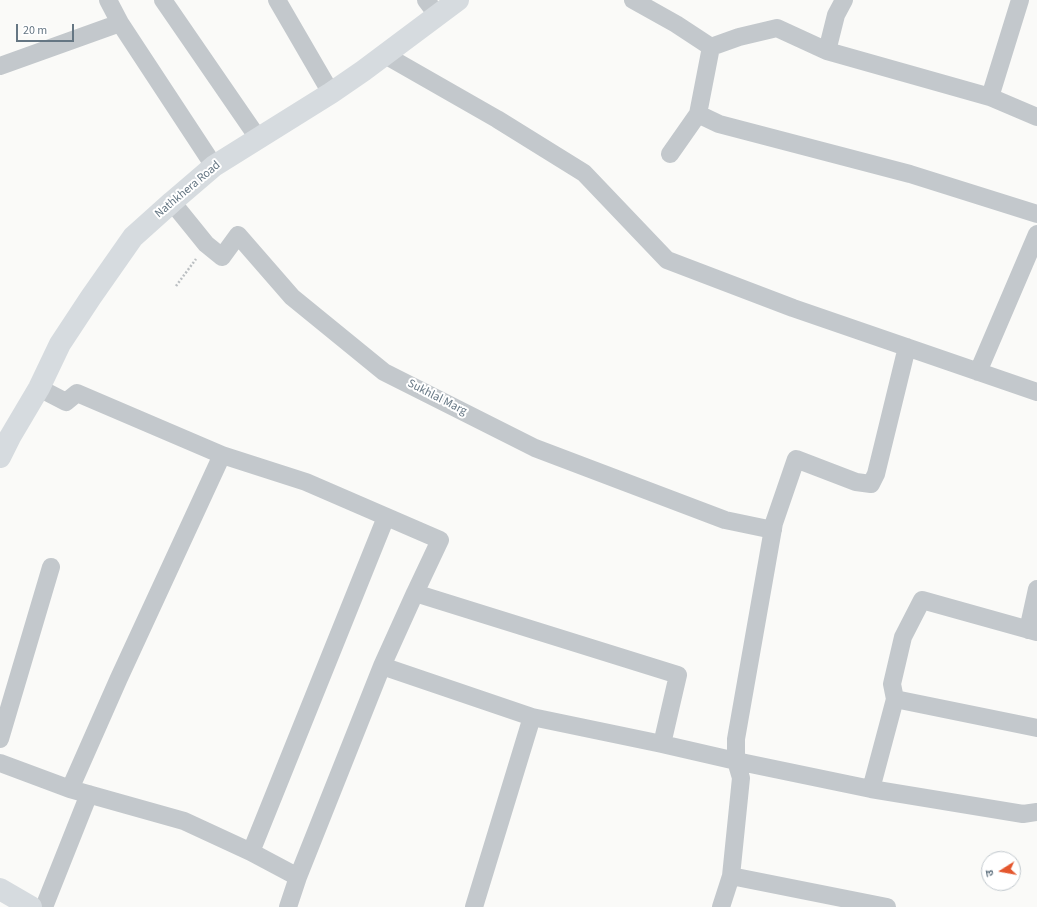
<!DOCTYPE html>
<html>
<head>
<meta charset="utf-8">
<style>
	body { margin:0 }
	#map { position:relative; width:1037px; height:907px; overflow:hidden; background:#fafaf8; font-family:"Source Sans 3","Noto Sans Devanagari",sans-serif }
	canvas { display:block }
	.north { position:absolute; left:981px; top:851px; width:40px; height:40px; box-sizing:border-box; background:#fff; border:1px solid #c1c8cd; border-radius:50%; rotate:259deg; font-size:11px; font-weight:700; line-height:16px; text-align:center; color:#657683 }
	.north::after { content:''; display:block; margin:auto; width:14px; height:18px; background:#e4572e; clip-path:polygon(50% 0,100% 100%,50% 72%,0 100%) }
	.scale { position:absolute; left:16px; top:24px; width:58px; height:18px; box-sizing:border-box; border:2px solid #657683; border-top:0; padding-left:5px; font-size:12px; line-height:14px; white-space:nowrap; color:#657683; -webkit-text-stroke:3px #fff; paint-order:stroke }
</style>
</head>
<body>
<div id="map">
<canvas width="1037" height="907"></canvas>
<div class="north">उ</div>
<div class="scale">20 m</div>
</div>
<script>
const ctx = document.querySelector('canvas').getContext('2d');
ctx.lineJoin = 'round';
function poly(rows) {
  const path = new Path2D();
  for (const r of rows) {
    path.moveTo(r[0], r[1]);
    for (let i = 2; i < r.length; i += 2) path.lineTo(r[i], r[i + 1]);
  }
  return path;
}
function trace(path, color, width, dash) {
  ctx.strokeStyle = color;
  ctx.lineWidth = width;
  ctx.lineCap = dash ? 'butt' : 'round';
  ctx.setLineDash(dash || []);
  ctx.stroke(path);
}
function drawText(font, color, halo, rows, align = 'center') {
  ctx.font = font + ' "Source Sans 3",sans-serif';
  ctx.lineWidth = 4;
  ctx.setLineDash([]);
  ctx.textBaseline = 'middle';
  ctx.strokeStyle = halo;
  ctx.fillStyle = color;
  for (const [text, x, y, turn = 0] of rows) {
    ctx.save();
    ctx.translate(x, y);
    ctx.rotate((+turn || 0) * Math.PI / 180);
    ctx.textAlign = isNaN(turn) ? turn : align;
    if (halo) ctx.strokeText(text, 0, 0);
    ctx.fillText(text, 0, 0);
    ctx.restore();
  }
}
trace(poly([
	[176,286,196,259]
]), '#bbbfc2', 2.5, [2, 2]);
trace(poly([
	[108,0,120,23,214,166],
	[163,0,258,138],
	[277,0,331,93],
	[426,0,438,16],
	[633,0,676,24,711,47,739,37,777,28,827,51,990,97,1037,117],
	[827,51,836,15,844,0],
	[385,55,497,119,584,173,667,260,793,308,1037,392],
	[0,66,120,23],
	[990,97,1020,0],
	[698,114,719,124,910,174,1037,214],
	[670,154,698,114,711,47],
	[172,202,206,244,222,257,238,235,292,297,384,372,535,448,725,520,773,530],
	[978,372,1037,234],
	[39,388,66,402,77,393,222,455,306,482,440,540,415,593,678,675,662,744,532,717,474,907],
	[1028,630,1037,589],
	[382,666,415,593],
	[895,699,1037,728],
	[0,739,51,567],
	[662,744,736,761,871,789,1023,814,1037,812],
	[0,763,70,789,119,678,222,455],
	[70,789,184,821,251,852,298,877,382,666,532,717],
	[871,789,895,699,892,684,903,637,922,600,1037,632],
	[251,852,386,517],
	[731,876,741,778,736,761,736,739,774,523,796,459,856,482,871,484,876,474,907,347],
	[44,907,89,794],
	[288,907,298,877],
	[721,907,731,876,887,907]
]), '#c3c8cc', 18);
trace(poly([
	[0,457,10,437,39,388,60,344,91,297,133,237,172,202,214,166,331,93,363,71,458,0],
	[0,889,31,907]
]), '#d6dbdf', 22);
drawText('12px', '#657683', '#fff', [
	["Nathkhera Road",188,190,-40],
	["Sukhlal Marg",437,398,27]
]);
</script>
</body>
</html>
